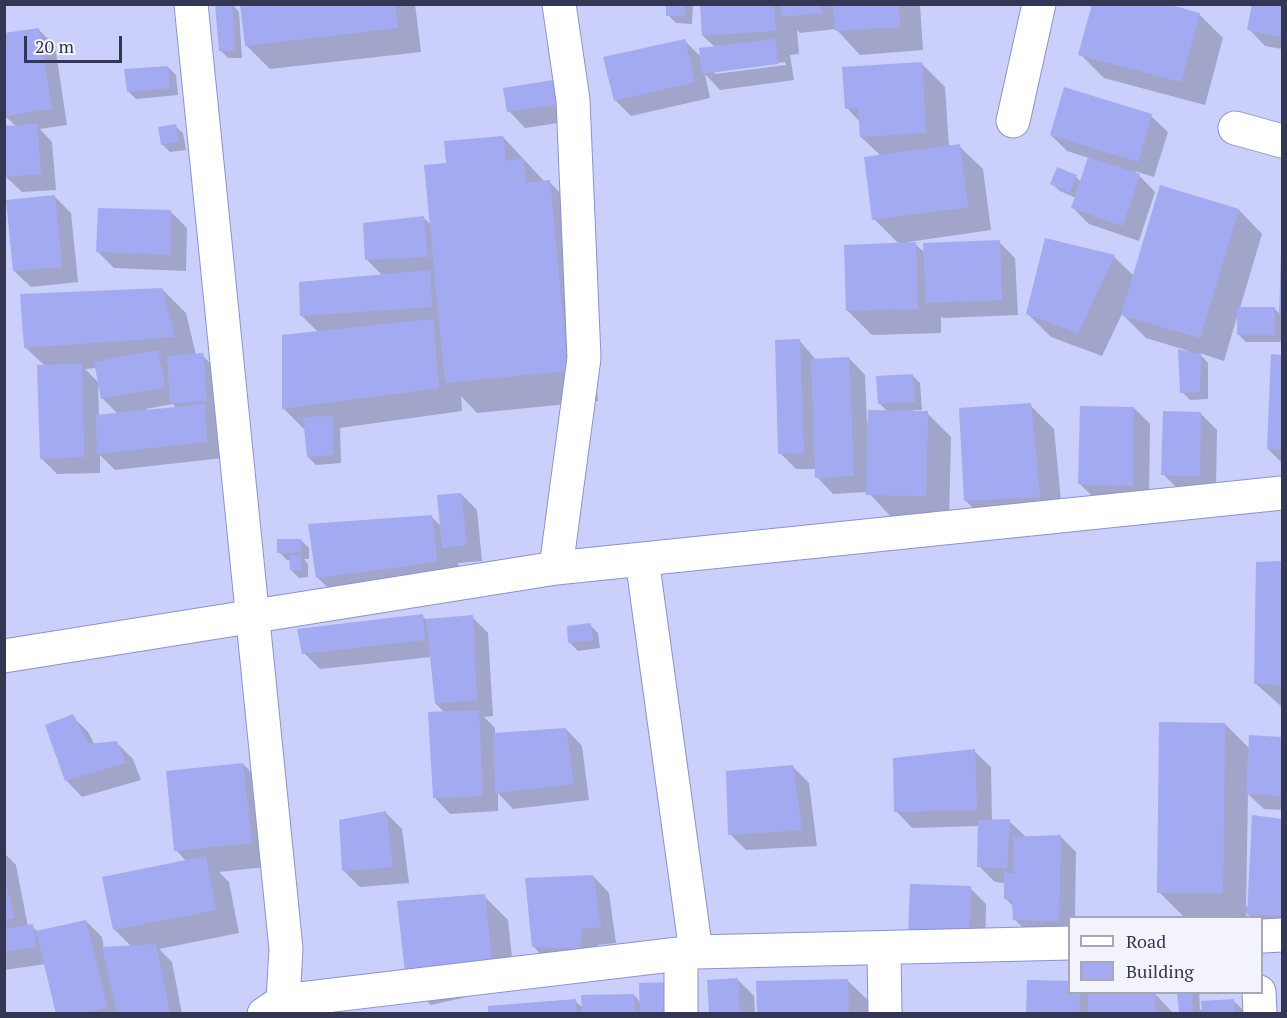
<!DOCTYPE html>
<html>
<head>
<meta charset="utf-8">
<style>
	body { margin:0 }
	#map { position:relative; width:1287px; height:1018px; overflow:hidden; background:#cacffc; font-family:"PT Serif",serif }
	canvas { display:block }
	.frame { position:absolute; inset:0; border:6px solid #343754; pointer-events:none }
	.legend { position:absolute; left:1068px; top:916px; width:195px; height:78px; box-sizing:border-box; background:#f2f3fb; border:2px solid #a6a8b8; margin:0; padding:8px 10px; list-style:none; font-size:18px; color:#343754 }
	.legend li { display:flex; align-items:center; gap:12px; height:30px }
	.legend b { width:30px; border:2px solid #a6a8b8 }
	.scale { position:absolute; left:24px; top:36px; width:98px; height:27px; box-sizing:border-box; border:3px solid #343754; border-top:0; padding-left:8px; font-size:18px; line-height:21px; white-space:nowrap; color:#343754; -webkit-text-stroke:4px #f2f3fb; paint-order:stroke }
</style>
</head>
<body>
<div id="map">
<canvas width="1287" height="1018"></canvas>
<div class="frame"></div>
<ul class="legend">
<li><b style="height:8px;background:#fff"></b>Road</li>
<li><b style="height:16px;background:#a3aaf1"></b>Building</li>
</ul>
<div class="scale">20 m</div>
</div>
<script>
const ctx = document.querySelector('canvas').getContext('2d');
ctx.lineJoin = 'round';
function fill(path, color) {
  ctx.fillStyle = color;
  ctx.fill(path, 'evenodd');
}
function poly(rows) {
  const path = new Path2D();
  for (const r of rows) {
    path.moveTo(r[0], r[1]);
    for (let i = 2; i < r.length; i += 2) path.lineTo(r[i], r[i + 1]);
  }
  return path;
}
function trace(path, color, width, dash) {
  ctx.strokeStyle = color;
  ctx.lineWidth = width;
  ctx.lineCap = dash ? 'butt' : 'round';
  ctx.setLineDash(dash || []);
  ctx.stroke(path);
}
fill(poly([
	[232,4,239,12,242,58,228,58,220,50],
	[241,4,415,4,421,52,270,69,246,45],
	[668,4,693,4,692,24,676,23,668,15],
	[701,4,920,4,923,50,860,55,836,29,800,33,797,30,799,54,790,55,794,80,720,90,705,74,710,98,631,116,615,100,684,40,702,58,715,47,703,36],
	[785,62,786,65,715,74,715,71],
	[1253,4,1282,4,1282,49,1265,46,1249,29],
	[1199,14,1223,38,1205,105,1104,78,1080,54],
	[38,29,55,46,67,125,40,129,52,142,56,190,22,192,5,176,17,127,5,116],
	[921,63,945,87,949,147,959,146,983,169,991,230,908,242,908,244,915,244,925,253,999,242,1015,258,1018,315,943,318,941,316,941,333,872,335,848,311,899,244,874,219,881,156,861,137,860,122,847,108],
	[168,67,176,75,178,95,136,99,128,91],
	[566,80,585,119,525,128,509,111],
	[1151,116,1168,132,1154,177,1135,171,1155,192,1139,241,1089,224,1073,208,1076,198,1060,191,1052,184,1076,177,1081,182,1089,158,1067,151,1051,135],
	[175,126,183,133,186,150,170,152,162,144],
	[503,137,545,182,549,182,580,212,598,401,477,413,461,396,462,411,340,428,341,463,316,465,308,457,306,431,284,409,318,332,302,316,383,276,366,259,423,217,431,225,448,164],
	[55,197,71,213,78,282,31,287,14,271],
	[1239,210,1262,234,1240,308,1274,308,1280,314,1282,234,1282,342,1246,342,1238,334,1237,317,1224,361,1199,353,1208,363,1208,399,1190,400,1182,392,1189,351,1146,338,1122,314,1102,356,1051,337,1027,313,1114,257,1134,276],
	[171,212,187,228,186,271,114,268,97,251],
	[162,289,186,313,196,355,202,355,218,371,222,416,215,417,221,422,223,458,115,470,100,455,100,473,57,474,41,458,45,366,26,348],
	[96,368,99,383,85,369],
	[98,386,102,398,118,414,99,416],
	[173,404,177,409,147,411,146,409],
	[800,341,816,360,849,358,865,375,867,423,888,412,880,404,912,375,920,383,922,410,913,410,913,413,927,413,951,437,949,520,892,518,868,492,833,494,817,477,817,469,796,469,780,453],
	[1273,356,1282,356,1282,463,1268,449],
	[1030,405,1054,429,1063,521,989,524,965,500],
	[1134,408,1150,424,1149,501,1096,500,1080,484],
	[1201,414,1217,430,1216,491,1179,490,1163,474],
	[461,494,477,510,482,561,458,563,461,585,341,601,317,577,432,517,442,527],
	[301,540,309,548,309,559,304,559,308,564,308,577,299,578,291,570,291,560,287,560,279,552],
	[1282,563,1282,707,1255,683,1258,564],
	[422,616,427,620,472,617,488,633,493,716,484,717,495,728,495,734,566,729,582,746,589,800,513,809,498,793,498,811,450,814,434,797,445,713,436,704,431,657,320,669,304,653],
	[590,625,598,633,600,648,578,651,570,643],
	[72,716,88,732,95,745,116,742,133,759,141,780,82,797,66,780],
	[1225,724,1250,749,1250,737,1282,739,1282,810,1264,809,1248,794,1246,907,1249,907,1253,816,1282,821,1282,938,1262,927,1262,918,1252,918,1246,912,1246,916,1183,916,1159,892],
	[974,751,991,767,992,821,1009,821,1026,837,1060,836,1076,852,1075,918,1070,918,1070,936,1031,935,1014,919,1014,907,1005,898,1005,883,995,882,979,866,980,826,912,828,896,811],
	[243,764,267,788,275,866,219,872,229,882,239,933,159,949,172,962,182,1014,58,1014,46,964,4,970,4,853,16,865,28,927,32,926,38,932,86,921,102,937,104,949,132,947,114,929,187,862,176,850],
	[793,767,809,783,817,846,746,850,730,834],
	[386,813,402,829,409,883,360,887,344,871],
	[593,876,609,893,616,943,598,945,596,965,549,963,533,946],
	[911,886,970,888,986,904,985,954],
	[484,896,508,920,515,986,431,1005,407,981],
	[738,980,754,996,755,1014,711,1014],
	[848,981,872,1004,872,1014,759,1014],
	[1070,992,1155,994,1174,1014,1028,1014],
	[1178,992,1199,992,1200,1010,1234,1001,1247,1014,1181,1014],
	[634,995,641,1003,690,1014,490,1014,575,1001,583,1008]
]), '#0003');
fill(poly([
	[215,4,232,4,235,50,219,51],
	[240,4,395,4,398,28,245,46],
	[666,4,685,4,685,16,666,16],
	[781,4,821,4,822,13,782,17],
	[833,4,899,4,900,27,835,31],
	[1092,4,1167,4,1200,13,1181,82,1078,55],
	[1252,4,1282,4,1282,37,1247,30],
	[700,5,774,5,776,31,702,36],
	[39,28,52,109,4,116,4,33],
	[685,39,695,82,614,101,603,57],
	[775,39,778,64,702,74,699,48],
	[922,62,926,133,860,137,858,108,845,109,842,67],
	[168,66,170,88,127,92,124,69],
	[566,78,569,103,507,112,503,88],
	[1064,87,1152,114,1138,162,1050,135],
	[37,124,41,174,4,177,4,126],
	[176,124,178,142,161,145,158,127],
	[503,136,506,161,523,159,526,183,550,180,568,371,445,383,424,165,446,163,444,141],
	[960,144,968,207,872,220,864,157],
	[1088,157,1140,174,1123,226,1071,208],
	[1057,167,1077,175,1070,193,1050,184],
	[1160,185,1239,209,1200,338,1121,315],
	[55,195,62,267,13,271,6,200],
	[98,208,171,210,170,255,96,252],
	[424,216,428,257,365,260,363,223],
	[1045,238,1115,255,1078,333,1026,314],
	[1000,240,1002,300,926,303,923,243],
	[916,242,918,309,846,311,844,245],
	[1281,251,1282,251,1282,315,1279,315],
	[430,270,432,307,300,316,299,282],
	[162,288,175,337,24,348,20,294],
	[1237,307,1275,307,1275,335,1237,335],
	[433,319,439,388,282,409,282,335],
	[800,339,804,453,778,454,775,340],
	[1178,349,1201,354,1200,392,1180,393],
	[158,350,165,387,101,399,94,362],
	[203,353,207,401,170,403,167,356],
	[1271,354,1282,355,1282,450,1267,449],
	[849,357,854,476,815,478,811,359],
	[82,364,84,457,40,459,37,365],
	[913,374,915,402,878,404,876,376],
	[1031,403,1040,497,964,501,959,408],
	[205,404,207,442,97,454,96,415],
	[1080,406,1134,407,1133,486,1078,484],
	[868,410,928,411,926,496,866,495],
	[1163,411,1201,412,1200,476,1161,475],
	[333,416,334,455,307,457,303,417],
	[461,493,467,545,442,548,437,495],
	[432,515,437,562,316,578,308,524],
	[277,539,301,539,302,552,277,553],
	[289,555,301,555,301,570,290,570],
	[1282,561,1282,685,1254,684,1256,562],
	[423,614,425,640,302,654,297,629],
	[473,615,477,700,435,704,426,619],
	[591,623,593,640,568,643,567,626],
	[479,710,483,796,433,798,428,712],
	[73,714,88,744,117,741,126,763,65,781,45,725],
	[1159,722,1225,723,1223,893,1157,893],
	[566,728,574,784,495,793,493,733],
	[1249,735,1282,737,1282,796,1246,794],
	[975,749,977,810,894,812,893,758],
	[243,763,252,843,174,851,166,771],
	[793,765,802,830,728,835,726,771],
	[386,811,393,867,342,871,339,820],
	[1252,815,1282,819,1282,916,1247,915],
	[1010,819,1007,868,977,867,978,820],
	[1061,835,1059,921,1013,920,1012,900,1004,899,1004,873,1014,873,1013,837],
	[206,856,216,910,113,930,102,877],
	[4,874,14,918,4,920],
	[593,875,601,927,582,929,580,949,532,947,525,878],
	[910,884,971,886,969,938,908,936],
	[485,894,492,962,406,982,397,901],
	[86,920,107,1007,81,1014,56,1014,36,931],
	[33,924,36,947,5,952,5,929],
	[156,944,170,1014,117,1014,102,947],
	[738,978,740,1014,709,1014,707,980],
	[848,979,849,1014,757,1014,756,981],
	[1027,980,1070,981,1070,992,1080,992,1079,1014,1026,1014],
	[674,982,675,1014,640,1014,639,983],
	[1088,992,1156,993,1155,1014,1088,1014],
	[1177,992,1192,992,1193,1011,1179,1013],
	[634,994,635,1014,582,1014,581,995],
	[576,999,576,1014,488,1014,488,1006],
	[1234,999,1235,1014,1202,1014,1201,1001]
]), '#a3aaf1');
const minor = poly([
	[191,4,286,949,283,1001,264,1014],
	[1013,121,1039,4],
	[1235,128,1282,141],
	[642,559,696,952],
	[556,568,584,358,573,100,559,4],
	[4,656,556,568,1282,493],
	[1262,936,1282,935],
	[884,949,885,1014],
	[1259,992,1260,1014],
	[283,1001,696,952,1070,943],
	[681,1014,681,954]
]);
trace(minor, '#8b91d7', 35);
trace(minor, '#fff', 33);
</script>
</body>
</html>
